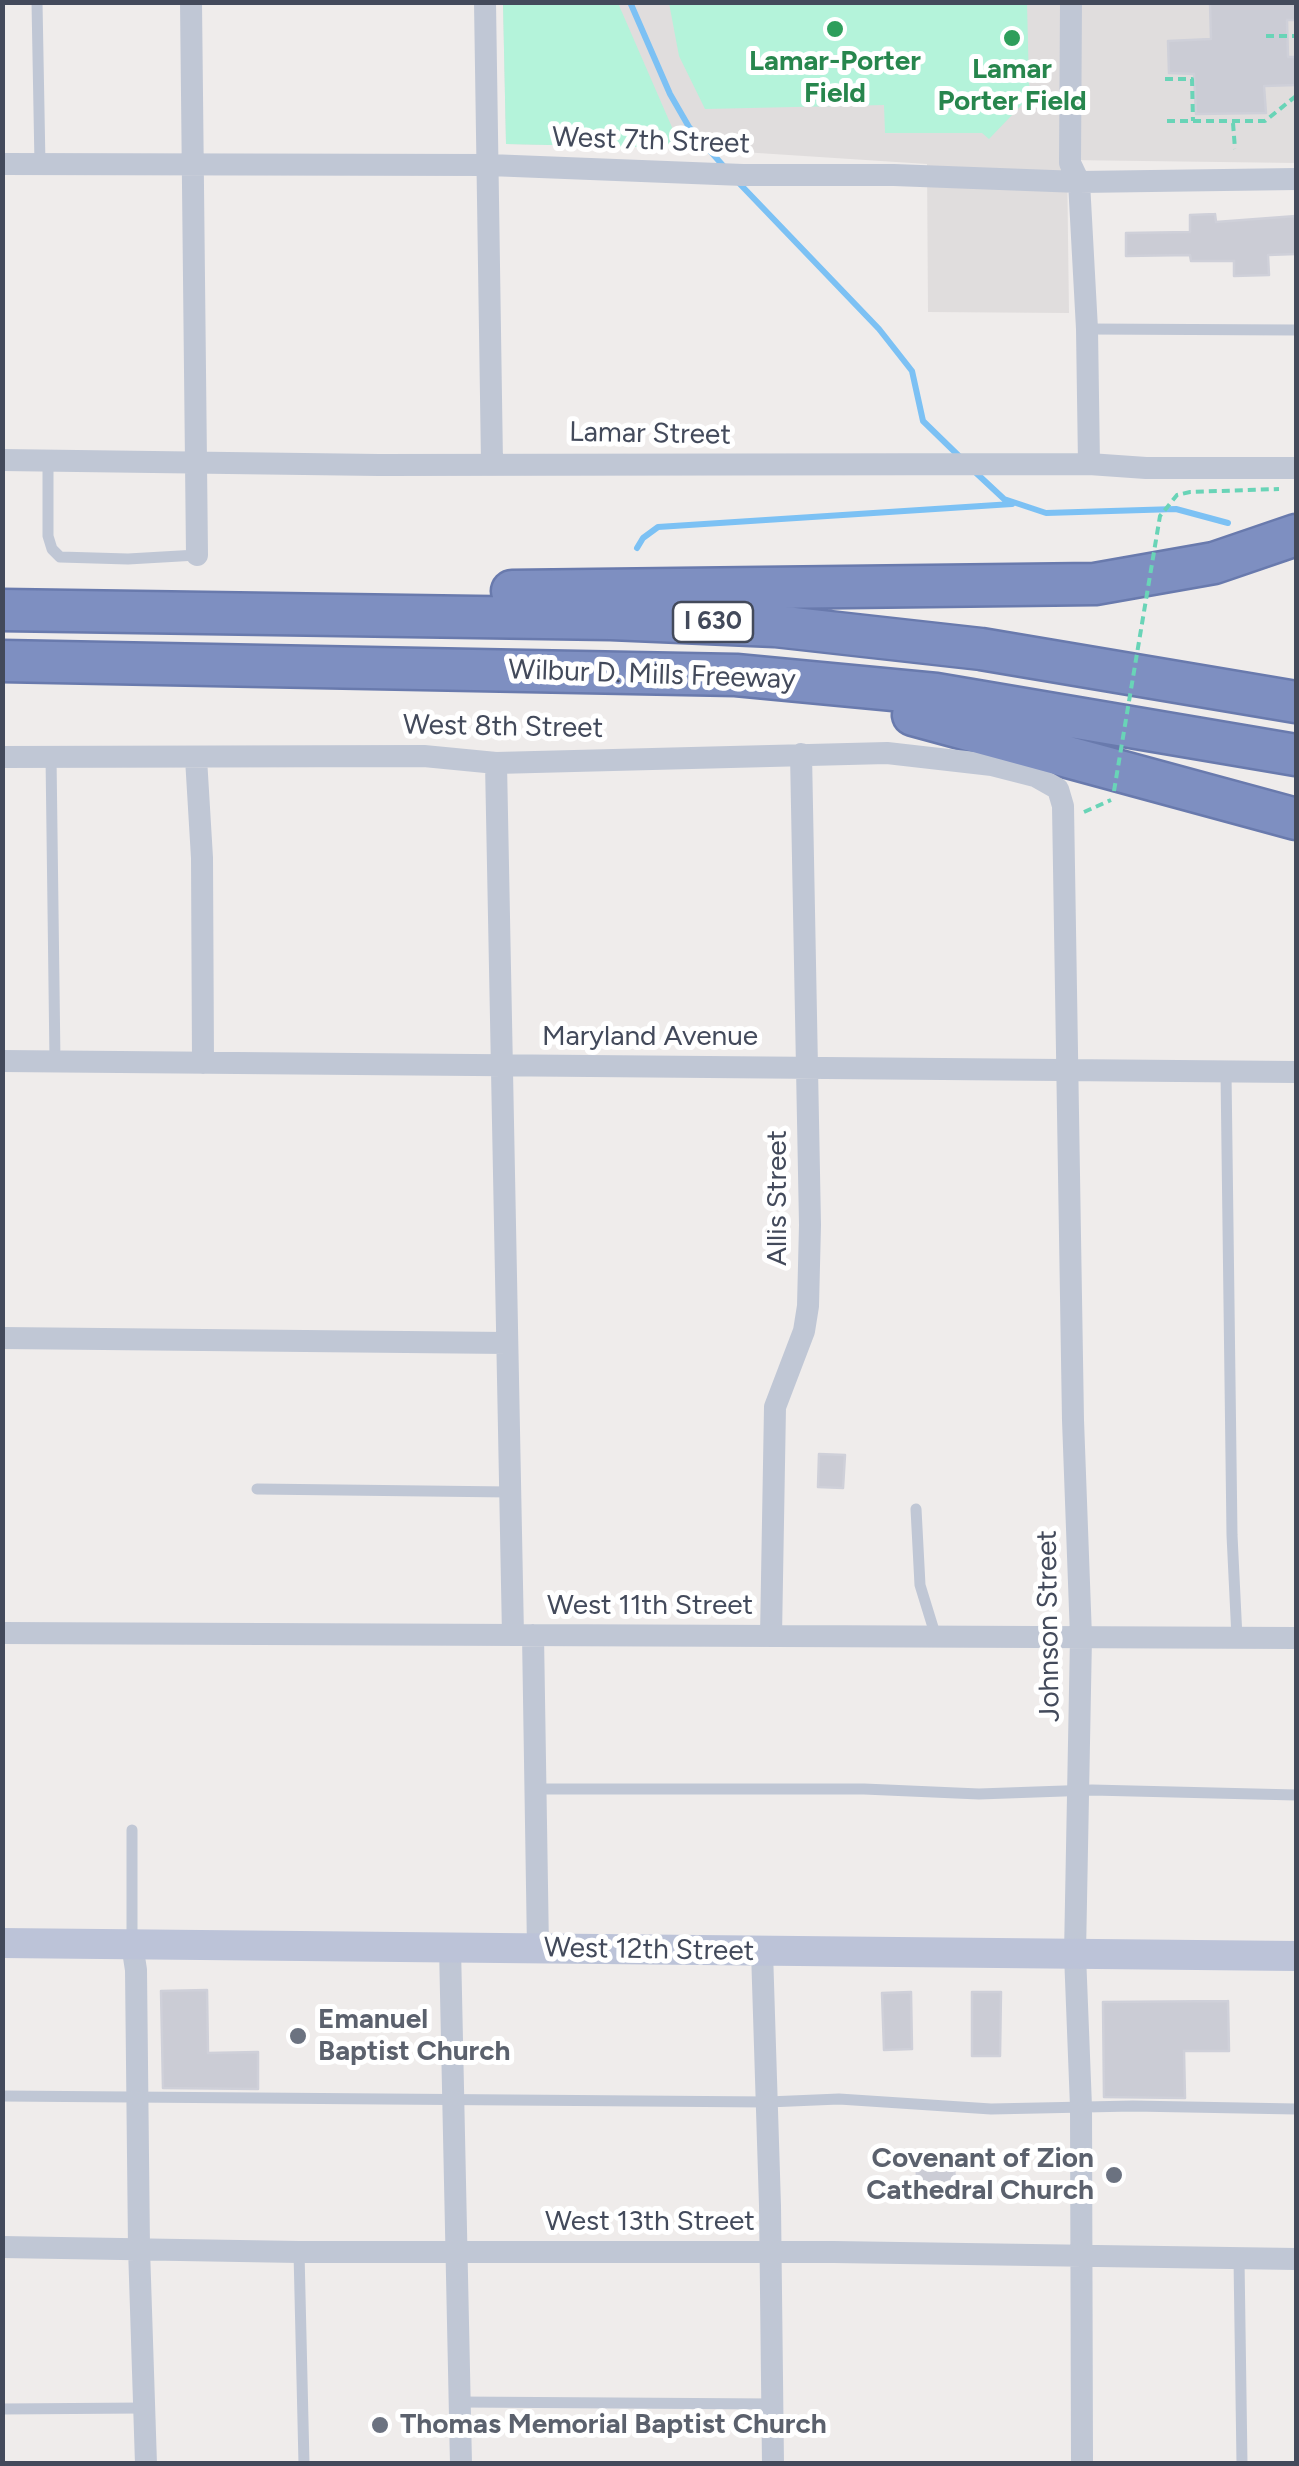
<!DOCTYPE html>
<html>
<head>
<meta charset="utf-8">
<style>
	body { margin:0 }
	#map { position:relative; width:1299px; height:2466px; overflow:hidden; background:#efeceb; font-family:Figtree,sans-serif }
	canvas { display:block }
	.frame { position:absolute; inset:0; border:5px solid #434a5b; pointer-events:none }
</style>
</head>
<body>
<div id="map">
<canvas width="1299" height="2466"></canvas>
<div class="frame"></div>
</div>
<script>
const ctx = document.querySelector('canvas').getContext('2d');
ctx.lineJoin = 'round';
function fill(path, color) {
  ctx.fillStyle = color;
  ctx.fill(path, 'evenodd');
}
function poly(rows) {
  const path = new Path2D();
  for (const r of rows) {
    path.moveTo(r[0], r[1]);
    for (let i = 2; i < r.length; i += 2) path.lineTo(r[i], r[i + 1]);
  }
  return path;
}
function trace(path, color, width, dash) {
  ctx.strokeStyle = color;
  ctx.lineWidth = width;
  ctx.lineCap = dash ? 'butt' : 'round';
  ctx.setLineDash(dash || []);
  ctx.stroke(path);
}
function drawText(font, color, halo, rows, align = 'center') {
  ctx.font = font + ' Figtree,sans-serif';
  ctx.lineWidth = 10;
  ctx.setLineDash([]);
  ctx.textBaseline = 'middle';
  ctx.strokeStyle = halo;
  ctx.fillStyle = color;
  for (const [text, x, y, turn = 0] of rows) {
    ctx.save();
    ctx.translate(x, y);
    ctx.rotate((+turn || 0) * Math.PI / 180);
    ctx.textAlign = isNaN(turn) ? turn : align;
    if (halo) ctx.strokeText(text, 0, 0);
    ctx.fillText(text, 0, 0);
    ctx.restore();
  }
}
fill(poly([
	[503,3,1296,3,1296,163,1067,160,1069,313,928,312,927,164,681,148,506,144]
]), '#e0dddd');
fill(poly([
	[503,3,618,3,681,148,506,144],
	[669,3,1027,3,1029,85,1035,91,989,139,982,133,885,133,884,105,705,109,679,56]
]), '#b4f3da');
trace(poly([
	[630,2,670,94,689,127,726,169],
	[738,182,879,329,912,371,923,421,961,458],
	[974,471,1004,499,1046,513,1176,509,1228,523],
	[637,548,643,538,658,527,1012,504]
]), '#7cc1f4', 6);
const building = poly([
	[1210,2,1296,2,1296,20,1287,20,1288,57,1296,57,1296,85,1264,86,1266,113,1196,114,1194,74,1169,73,1168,41,1211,39,1210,2],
	[1215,214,1216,222,1296,216,1296,254,1268,255,1269,275,1234,276,1234,261,1191,261,1190,255,1126,256,1126,233,1190,232,1190,215,1215,214],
	[819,1454,845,1455,843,1488,818,1487,819,1454],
	[207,1990,208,2053,258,2052,258,2089,163,2088,161,1991,207,1990],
	[911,1992,912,2049,884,2050,882,1993,911,1992],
	[972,1992,1001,1992,1000,2056,972,2056,972,1992],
	[1228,2001,1229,2051,1184,2051,1185,2098,1104,2097,1103,2002,1228,2001],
	[953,2151,956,2199,918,2201,916,2153,953,2151]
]);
fill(building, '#cbccd5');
trace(building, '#cfd0d9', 2.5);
const motorway = poly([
	[512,591,1095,584,1214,563,1296,535],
	[2,610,611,619,775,626,981,649,1296,702],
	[2,661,736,675,936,694,1296,755],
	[913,715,1296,819]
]);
trace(motorway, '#697aad', 45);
trace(poly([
	[1266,36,1296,36],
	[1165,79,1192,79,1193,121],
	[1167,121,1265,121,1296,96],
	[1233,123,1235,149],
	[1084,812,1111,800]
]), '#69d4b7', 4, [8, 5]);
trace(poly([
	[37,2,40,165],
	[1087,329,1296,330],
	[48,461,48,536,52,549,60,557,128,559,197,555],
	[51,756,55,1062],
	[1226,1072,1232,1535,1237,1638],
	[257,1489,510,1492],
	[916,1509,920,1585,936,1637],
	[535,1789,864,1789,979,1794,1092,1790,1296,1795],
	[132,1830,132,1944],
	[2,2096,768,2102,839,2099,991,2109,1133,2106,1296,2109],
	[299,2252,304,2464],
	[1239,2259,1242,2464],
	[459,2402,772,2404],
	[2,2409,143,2408]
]), '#c0c7d5', 11);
trace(poly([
	[191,2,197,555],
	[485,2,492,463],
	[1071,2,1070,163,1079,182,1087,329,1089,464],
	[2,164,489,165,743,175,894,175,1079,182,1296,179],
	[2,460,379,465,1089,464,1146,468,1296,468],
	[2,757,424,756,496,763,887,753,992,765,1035,776,1058,789,1063,806,1073,1420,1081,1637,1075,1954,1081,2107,1082,2464],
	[196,758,202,858,203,1063],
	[496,763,513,1635],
	[2,1061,1296,1072],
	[2,1338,507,1343],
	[2,1633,1296,1638],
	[533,1635,538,1949],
	[771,1636,775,1407,804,1331,808,1306,810,1225,801,754],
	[132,1944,136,1970,139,2248,146,2464],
	[450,1947,461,2464],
	[762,1951,770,2206,773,2464],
	[2,2247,299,2252,834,2252,1296,2259]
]), '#c0c7d5', 22);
trace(poly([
	[2,1943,1296,1956]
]), '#bcc3d8', 30);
trace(motorway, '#7e8fc1', 40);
trace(poly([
	[1114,791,1160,516,1177,495,1190,492,1279,489]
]), '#69d4b7', 4, [8, 5]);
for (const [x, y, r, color] of [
	[835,29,10,"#2e9e5b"],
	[1012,38,10,"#2e9e5b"],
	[298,2036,10,"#6b7280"],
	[1114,2175,10,"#6b7280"],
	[380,2425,10,"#6b7280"]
]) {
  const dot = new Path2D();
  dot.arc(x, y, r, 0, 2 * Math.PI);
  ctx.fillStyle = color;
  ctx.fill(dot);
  trace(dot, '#fff', 4);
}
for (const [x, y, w] of [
	[713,622,80]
]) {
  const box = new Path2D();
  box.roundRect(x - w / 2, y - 20, w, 40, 8);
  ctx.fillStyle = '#fff';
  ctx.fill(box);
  trace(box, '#434a5b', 2.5);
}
drawText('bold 25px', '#434a5b', null, [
	["I 630",713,622]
]);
drawText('bold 28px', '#27864d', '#fff', [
	["Lamar-Porter",835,62],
	["Field",835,94],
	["Lamar",1012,70],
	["Porter Field",1012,102]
]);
drawText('28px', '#434a5b', '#fff', [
	["West 7th Street",651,141,2],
	["Lamar Street",650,434,1],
	["Wilbur D. Mills Freeway",652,675,2],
	["West 8th Street",503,727,1],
	["Maryland Avenue",650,1037],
	["Allis Street",778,1198,-90],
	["West 11th Street",650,1606],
	["Johnson Street",1049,1626,-91],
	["West 12th Street",649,1950,1],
	["West 13th Street",650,2222]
]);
drawText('bold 28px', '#5b616d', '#fff', [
	["Emanuel",318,2020],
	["Baptist Church",318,2052],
	["Covenant of Zion",1094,2159,"right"],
	["Cathedral Church",1094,2191,"right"],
	["Thomas Memorial Baptist Church",400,2425]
], 'left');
</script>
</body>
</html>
